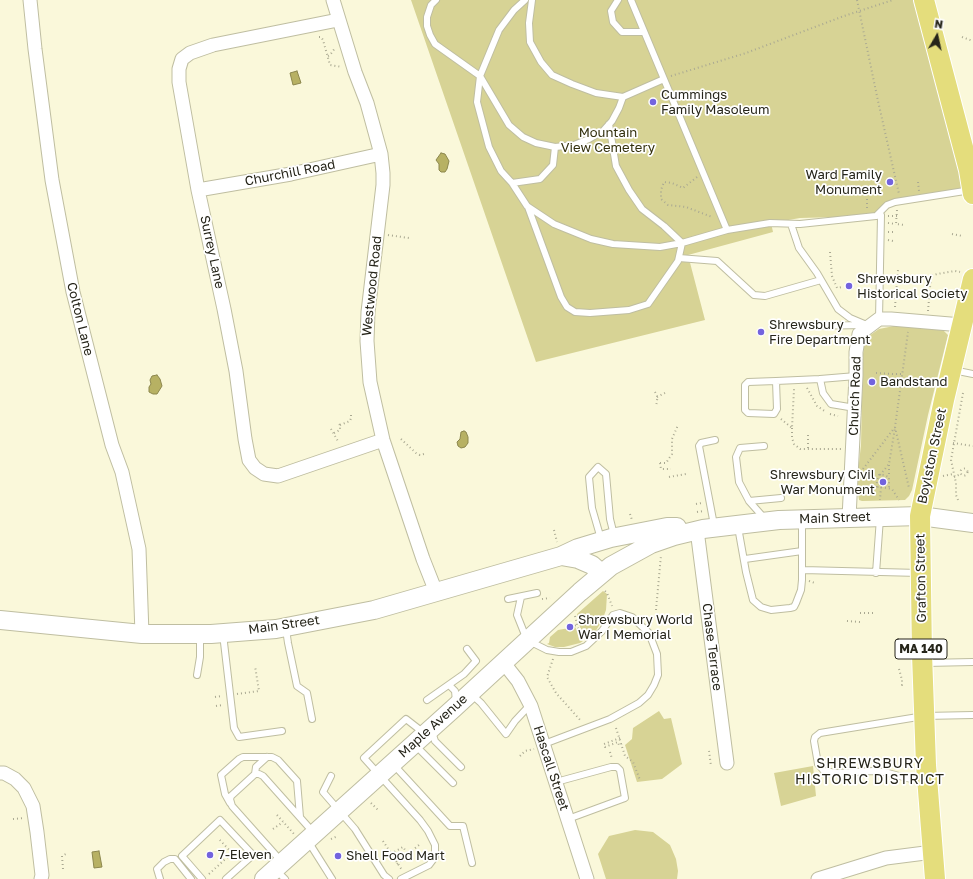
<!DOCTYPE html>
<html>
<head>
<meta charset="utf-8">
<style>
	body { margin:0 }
	#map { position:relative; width:973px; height:879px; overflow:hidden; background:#faf8da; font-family:"Golos Text",sans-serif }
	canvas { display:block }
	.north { position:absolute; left:917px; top:16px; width:40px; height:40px; -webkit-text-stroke:3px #fff; paint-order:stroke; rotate:9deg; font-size:11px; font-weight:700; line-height:16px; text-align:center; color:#26251a }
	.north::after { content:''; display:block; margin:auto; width:14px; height:18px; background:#26251a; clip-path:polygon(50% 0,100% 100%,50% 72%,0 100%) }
</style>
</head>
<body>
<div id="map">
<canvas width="973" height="879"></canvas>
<div class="north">N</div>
</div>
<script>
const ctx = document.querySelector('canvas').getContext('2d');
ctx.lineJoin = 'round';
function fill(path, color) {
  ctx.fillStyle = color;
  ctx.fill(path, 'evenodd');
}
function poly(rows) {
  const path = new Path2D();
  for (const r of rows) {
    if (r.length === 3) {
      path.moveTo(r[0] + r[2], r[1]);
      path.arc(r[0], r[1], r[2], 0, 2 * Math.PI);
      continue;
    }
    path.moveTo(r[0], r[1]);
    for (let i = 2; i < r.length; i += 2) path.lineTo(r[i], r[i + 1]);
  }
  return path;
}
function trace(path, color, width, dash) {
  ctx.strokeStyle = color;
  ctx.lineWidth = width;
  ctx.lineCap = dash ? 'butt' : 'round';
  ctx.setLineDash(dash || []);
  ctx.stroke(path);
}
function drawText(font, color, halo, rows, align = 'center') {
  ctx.font = font + ' "Golos Text",sans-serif';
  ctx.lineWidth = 3.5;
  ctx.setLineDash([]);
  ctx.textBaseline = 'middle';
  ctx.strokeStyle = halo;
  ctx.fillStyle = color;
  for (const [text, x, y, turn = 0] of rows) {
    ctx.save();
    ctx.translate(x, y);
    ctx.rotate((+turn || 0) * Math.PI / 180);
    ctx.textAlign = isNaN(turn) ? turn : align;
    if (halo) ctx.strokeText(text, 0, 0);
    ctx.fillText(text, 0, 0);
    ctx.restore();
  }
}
fill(poly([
	[411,0,924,0,972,190,895,202,876,216,800,218,771,223,773,232,688,255,705,320,536,362],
	[894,326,933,328,943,330,948,335,928,415,912,490,909,496,905,500,862,501,859,500,858,494,858,472,861,445,863,354,865,341,869,336,879,329],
	[603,591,607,594,606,610,602,621,595,632,587,639,580,627,577,614],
	[575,627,583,641,580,643,564,647,555,647,547,644,549,643,550,637,558,630],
	[659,711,664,719,671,718,682,764,662,779,637,782,625,745,632,739,633,728],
	[813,766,816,796,781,806,774,773],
	[635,830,653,832,670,845,676,859,678,871,677,879,606,879,598,854,609,836]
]), '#d7d395');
const water = poly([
	[297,71,301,83,293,85,290,73,297,71],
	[441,153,445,154,449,161,447,169,445,172,441,172,439,170,439,164,436,160,441,153],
	[157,375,160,379,162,386,157,394,153,394,149,392,149,387,151,384,150,380,152,376,157,375],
	[464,431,466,432,468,437,468,443,465,447,461,448,458,446,457,442,460,439,461,432,464,431],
	[99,851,102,867,94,868,92,852,99,851]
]);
fill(water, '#b7b163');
trace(water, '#8c874d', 1);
const lane = poly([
	[436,0,431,5,427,17,427,26,430,35,435,44,480,76,509,125,523,137,536,143,555,147,574,145,589,139,603,131,612,121,619,108,623,97],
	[525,0,514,10,499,30,480,76,477,102,489,147,501,171,512,183,527,206,554,224,591,239,613,244,660,247,682,243,727,230],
	[532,0,529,23,530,42,541,62,552,75,572,84,596,93,623,97,664,79],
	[618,0,611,11,613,22,622,32,644,32],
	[631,0,727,230,770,223,800,224,876,216,887,205,895,202,971,190],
	[609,124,616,166,629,190,642,209,664,226,682,243],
	[512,183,540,179,553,165,555,147],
	[528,207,561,297,567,307,575,312,590,313,629,310,648,304,678,261,682,243],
	[876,216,881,215,879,319],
	[791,224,799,248,817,273,838,309,850,318,869,326],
	[679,258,717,261,754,295,765,296,821,280],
	[802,326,866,325],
	[953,370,973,374],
	[776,381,777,409,774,414,748,413,745,410,745,385,748,382,776,381,820,379],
	[855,408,831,404,823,393,820,379,856,376],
	[764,446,740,448,736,457,739,482,749,501,765,519],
	[749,501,781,498],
	[714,525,699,446,701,443,715,440],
	[738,527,746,572,753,600,761,607,771,610,790,608,794,607,796,603,801,590,802,580,802,521],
	[601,539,592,508,589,477,598,467,606,474,610,519,614,535],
	[745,559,802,551],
	[803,570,919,573],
	[876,573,880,518],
	[521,597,517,615,527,640,547,650,559,652,571,652,586,646,602,631,613,615,620,613,632,617,649,633,657,654,658,675,654,685,648,695,639,703,610,719,544,744],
	[508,599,537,593],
	[286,629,288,643,297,686,307,693,312,719],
	[223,634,234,728,239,737,282,731],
	[925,663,973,662],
	[197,675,200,657,200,636],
	[449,685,455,691,456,702],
	[471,694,481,703,506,734,515,721,530,705],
	[427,700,464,674,476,661,467,649],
	[432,732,435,741,461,767],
	[415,745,453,783],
	[393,764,450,826,463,826,472,863],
	[255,774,256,767,267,757],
	[331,776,323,792,355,829,384,875,389,879],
	[924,781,911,779,884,772,873,771,837,773,824,771,818,764,814,741,815,737,820,733,924,716,973,715],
	[556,782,611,767,617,767,620,770,625,798,568,819],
	[230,803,225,794,221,775,239,759,243,757,272,757,278,760,297,781,300,817],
	[308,841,332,879],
	[281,861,232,806,230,799,231,796,255,774,259,774,263,776,313,832],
	[276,870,285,879],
	[160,879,157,869,164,862,170,859,175,859,191,879],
	[202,879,182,856,220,820,253,855,226,879],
	[401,879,429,865,435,857,435,845,428,831,420,820,364,758,406,719,424,733]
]);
const street = poly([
	[30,0,35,49,52,180,73,292,112,445,122,472,139,549,142,634],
	[333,0,355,72,367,103,381,154,383,173,383,185,368,312,367,341,370,382,383,440,423,559,436,592],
	[338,20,213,45,190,53,182,59,179,69,179,82,198,190,224,309,236,371,245,439,249,460,255,468,264,474,278,476,383,440],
	[198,190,291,174,381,154],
	[849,518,856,376,856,352,859,334,879,319,891,319,962,325],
	[697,530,727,763],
	[503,662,518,681,531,706,587,879],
	[0,773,4,773,15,779,24,788,33,806,37,832,42,875,41,879],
	[818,879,886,858,933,852]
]);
const secondary = poly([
	[561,556,578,559,592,565,601,573],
	[0,620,142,634,211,634,276,629,374,610,561,556,578,548,611,538,667,527,677,527],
	[264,879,454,708,580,592,611,566,651,544,674,536,703,529,779,520,920,516,973,523]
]);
const primary = poly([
	[924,0,969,170,973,194],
	[935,879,926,765,922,654,920,516,944,400,973,279]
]);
trace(lane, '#bfbea1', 8);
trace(street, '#bfbea1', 15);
trace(secondary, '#bfbea1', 20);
trace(primary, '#fff', 22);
trace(poly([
	[857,0,878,101,899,194],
	[319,37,321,37,323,40,330,65,342,67],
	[962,37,973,41],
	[328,56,330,55,335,48],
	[671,76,746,53,844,16,893,0],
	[697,177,683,188,672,183,664,182,661,190,661,199,668,205,686,207,712,217],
	[918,182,919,191],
	[867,199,867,208],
	[897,210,896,224,905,225],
	[888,216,897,216],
	[888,223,896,224],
	[888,232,894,232],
	[952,234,963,236],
	[388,235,409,238],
	[888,240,893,241],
	[830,252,832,276,837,288,842,287],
	[889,278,897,278],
	[887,293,896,293],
	[895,307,898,270],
	[928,311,931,276,937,274,955,271,960,272],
	[876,373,892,374,902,374],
	[807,388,817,406,826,412],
	[655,392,658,398,657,400,656,407],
	[657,397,665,393],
	[830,414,838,416],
	[781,419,792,428,794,389],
	[340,425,350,421,351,418,351,412],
	[895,427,909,488],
	[792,428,792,438,794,444,800,449,841,449],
	[331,429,339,443],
	[334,433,340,430,340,425,338,423],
	[808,435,808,448],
	[401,439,416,453,420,455,424,454],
	[953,443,973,446],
	[660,463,666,463,672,454,672,439,678,425],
	[660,463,661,469,671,469],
	[889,465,889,477],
	[964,472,3.5],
	[863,469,895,427,908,332],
	[880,475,889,464,895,428],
	[943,476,953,474],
	[669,477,686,474],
	[954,477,961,474],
	[876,487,878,477,879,475,883,475,889,477,889,488],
	[881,487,892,489,899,500],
	[863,492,870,487,881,487,880,500],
	[958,500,956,495,956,483,951,460,963,393],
	[696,504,702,503],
	[697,512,704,511],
	[630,514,632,520],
	[554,530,557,542],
	[809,581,815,583],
	[605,591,607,593,612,606],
	[542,599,550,598],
	[656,610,661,555],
	[860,613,874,613],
	[575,616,578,628,583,637],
	[847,621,860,622],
	[567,624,578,626],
	[553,659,547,677,556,693,581,721],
	[899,669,902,680,902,685,900,685],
	[237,694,259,691,255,666],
	[215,697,222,696],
	[216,706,223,705],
	[616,728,625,756,633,762,640,780],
	[620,738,604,744,605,747,618,742,619,745,622,744],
	[709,751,711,766],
	[610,752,612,759],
	[520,756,525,751,534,749],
	[371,803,378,810],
	[277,815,294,834],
	[13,819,24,818],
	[273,829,283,822],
	[331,839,338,836],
	[383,841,402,870],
	[391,854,403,847,408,854],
	[383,857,392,856],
	[397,864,420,844],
	[63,869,62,856,66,854],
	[209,874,232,853,218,838]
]), '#aaa992', 2, [1, 3]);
trace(lane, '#fff', 6);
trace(street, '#fff', 13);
trace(secondary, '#fff', 18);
trace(primary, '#e4dd7c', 20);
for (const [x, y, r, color] of [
	[653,102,4,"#7363de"],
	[890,182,4,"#7363de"],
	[849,286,4,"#7363de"],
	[761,332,4,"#7363de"],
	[872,382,4,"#7363de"],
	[883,482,4,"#7363de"],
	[570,627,4,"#7363de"],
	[210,855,4,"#7363de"],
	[338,856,4,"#7363de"]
]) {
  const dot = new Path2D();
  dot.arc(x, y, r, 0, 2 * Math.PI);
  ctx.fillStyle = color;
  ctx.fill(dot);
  trace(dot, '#fff', 1.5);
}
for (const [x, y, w] of [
	[921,649,52]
]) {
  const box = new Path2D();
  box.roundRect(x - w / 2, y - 10, w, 20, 3);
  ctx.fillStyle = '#fff';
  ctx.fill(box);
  trace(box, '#26251a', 1);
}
drawText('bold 12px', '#26251a', null, [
	["MA 140",921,649]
]);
drawText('13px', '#26251a', '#fff', [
	["Cummings",661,95],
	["Family Masoleum",661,110],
	["Ward Family",882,175,"right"],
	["Monument",882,190,"right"],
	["Shrewsbury",857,279],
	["Historical Society",857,294],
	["Shrewsbury",769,325],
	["Fire Department",769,340],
	["Bandstand",880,382],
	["Shrewsbury Civil",875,475,"right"],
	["War Monument",875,490,"right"],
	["Shrewsbury World",578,620],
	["War I Memorial",578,635],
	["7-Eleven",218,855],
	["Shell Food Mart",346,856]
], 'left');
drawText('13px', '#322f0c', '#fff', [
	["Mountain",608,133],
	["View Cemetery",608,148]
]);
drawText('13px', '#26251a', '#fff', [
	["Churchill Road",290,173,-11],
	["Surrey Lane",212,252,78],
	["Westwood Road",372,286,-84],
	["Colton Lane",80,319,76],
	["Church Road",855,396,-88],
	["Boylston Street",932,456,-78],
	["Main Street",835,518,-2],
	["Grafton Street",921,578,-91],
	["Main Street",284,625,-8],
	["Chase Terrace",712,647,83],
	["Maple Avenue",433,726,-42],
	["Hascall Street",551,768,72]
]);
ctx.letterSpacing = '1px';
drawText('14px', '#26251a', '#fff', [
	["SHREWSBURY",870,764],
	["HISTORIC DISTRICT",870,780]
]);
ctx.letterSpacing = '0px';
</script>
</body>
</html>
